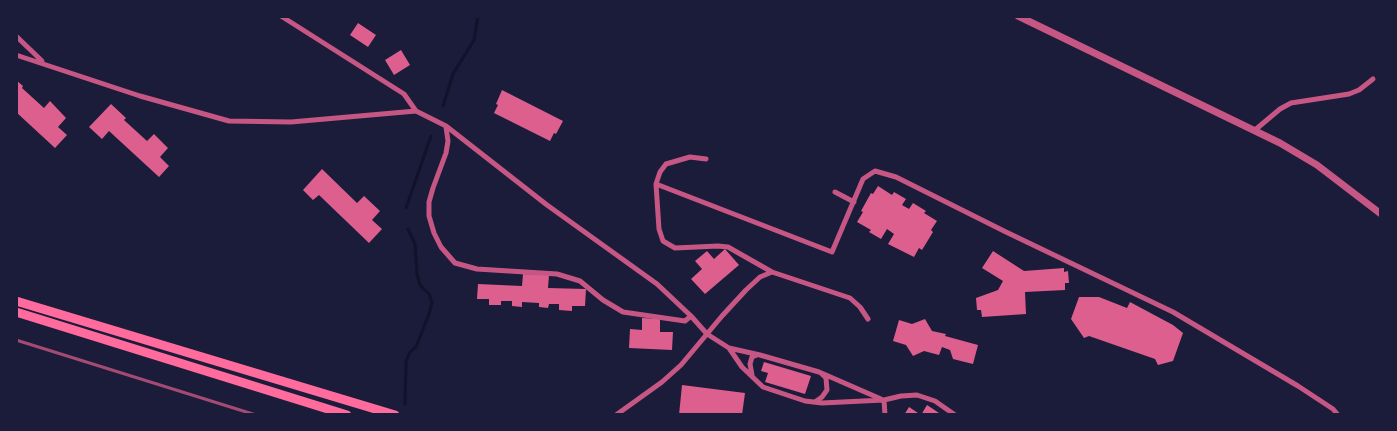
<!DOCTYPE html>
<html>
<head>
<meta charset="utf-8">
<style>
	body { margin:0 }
	#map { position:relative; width:1397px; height:431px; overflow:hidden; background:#1b1b3a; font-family:Poppins,sans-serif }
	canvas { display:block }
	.frame { position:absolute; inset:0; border:18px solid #1b1b3a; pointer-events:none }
</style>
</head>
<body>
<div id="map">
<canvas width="1397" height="431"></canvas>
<div class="frame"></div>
</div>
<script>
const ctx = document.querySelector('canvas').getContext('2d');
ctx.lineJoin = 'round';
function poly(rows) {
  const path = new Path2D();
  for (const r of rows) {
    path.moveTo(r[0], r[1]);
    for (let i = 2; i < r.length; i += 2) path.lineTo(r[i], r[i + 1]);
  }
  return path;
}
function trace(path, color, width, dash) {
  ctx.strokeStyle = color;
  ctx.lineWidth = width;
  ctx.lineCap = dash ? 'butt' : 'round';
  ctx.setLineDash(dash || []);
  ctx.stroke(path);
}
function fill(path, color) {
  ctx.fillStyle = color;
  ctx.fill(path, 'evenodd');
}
trace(poly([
	[443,106,453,74,474,40,478,16],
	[406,208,431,136],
	[405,404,406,361,410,352,416,347,429,314,432,302,429,294,420,285,417,274,415,244,408,229]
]), '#12122b', 3);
fill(poly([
	[358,23,376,35,368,47,350,35],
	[401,50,410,65,394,75,385,60],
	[16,80,23,86,22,88,44,108,50,101,66,118,58,127,67,135,55,148,16,112],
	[502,90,563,121,556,134,554,133,550,141,494,113,498,105,496,104],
	[111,104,126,118,124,120,147,141,154,134,168,148,160,157,169,166,159,177,109,131,102,139,89,127],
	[322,169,357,203,364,196,380,211,372,220,382,229,369,243,319,195,313,200,303,190],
	[878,186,892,195,894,192,906,199,902,205,909,209,913,203,926,211,924,213,937,221,931,230,933,232,922,250,919,248,914,257,888,244,894,234,887,229,881,239,869,232,871,230,857,222,863,212,861,211,871,193,873,194],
	[725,249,739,265,705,294,691,279,702,269,695,261,707,251,714,259],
	[993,251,1024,271,1064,268,1064,272,1068,271,1069,283,1065,283,1065,290,1025,292,1026,314,982,317,981,310,977,310,976,298,998,290,1003,281,982,268],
	[523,274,549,275,548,288,586,289,585,306,572,306,572,311,559,310,559,304,549,304,548,308,539,307,539,303,522,302,522,307,512,306,512,301,501,301,501,305,489,305,489,299,477,299,478,284,522,286],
	[1079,297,1099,297,1127,308,1130,302,1173,325,1183,333,1173,361,1158,365,1155,359,1089,336,1084,338,1071,319],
	[642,318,660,319,660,332,673,332,672,350,629,348,630,329,642,330],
	[925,319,932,331,946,334,945,336,978,345,973,364,953,359,950,350,942,347,939,355,924,351,913,356,906,345,893,341,899,320,912,324],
	[764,362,811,376,805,394,765,382,768,373,761,371],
	[682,385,745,393,742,415,679,415],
	[927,405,939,413,939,415,921,415],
	[909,407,921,415,904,415]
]), '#dd5f8e');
trace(poly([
	[281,16,404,94,416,111],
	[16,36,42,61],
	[16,55,140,96,229,121,291,122,416,111,446,126,547,205,657,284,691,316,707,334,729,348,742,367,763,387,805,401,822,403,884,400,901,396,917,395,935,401,955,415],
	[446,127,448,141,446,153,433,188,429,202,429,216,434,233,441,247,455,263,477,269,557,274,580,281,603,300,623,312,685,321,691,316],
	[1255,130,1280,109,1291,103,1349,94,1359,90,1373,79],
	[656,184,832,252,863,179,875,171,896,177,1006,232,1173,312,1298,386,1333,409,1338,415],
	[835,192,854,202],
	[772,272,850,298,860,307,868,319],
	[729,348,760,355,819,372,881,399],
	[752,375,750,364,752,357,757,355],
	[884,400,885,415],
	[815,402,822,397,827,390,826,378,821,373],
	[616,415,662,382,681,365,722,316,746,290,760,277,772,272,728,247,718,246,675,248,663,241,659,229,656,184,660,172,666,164,690,157,706,159]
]), '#c65784', 5);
trace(poly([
	[1018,16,1280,143,1317,165,1381,214]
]), '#c65784', 7);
trace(poly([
	[16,301,395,415],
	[16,312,347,415]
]), '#ff6b9d', 9);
trace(poly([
	[16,340,256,415]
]), '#a44b75', 3);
</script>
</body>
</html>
